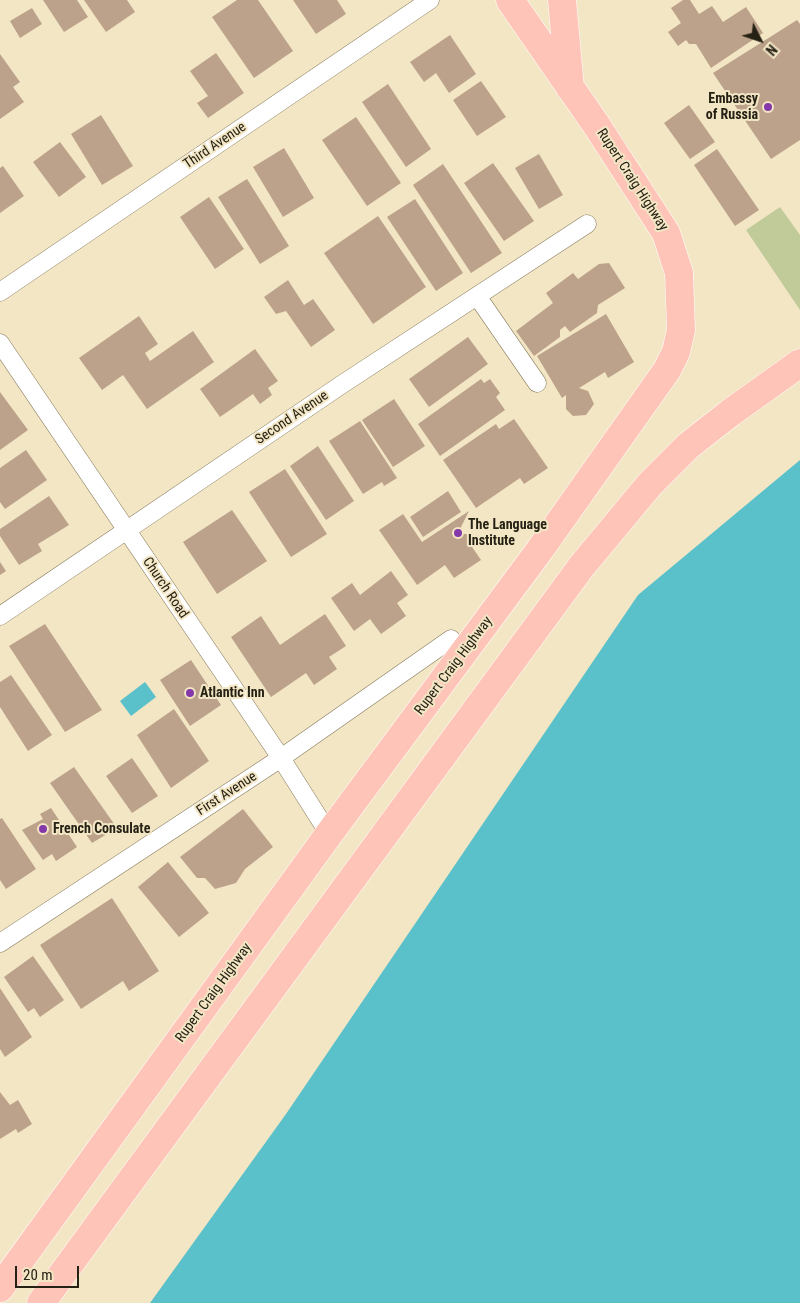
<!DOCTYPE html>
<html>
<head>
<meta charset="utf-8">
<style>
	body { margin:0 }
	#map { position:relative; width:800px; height:1303px; overflow:hidden; background:#f3e6c5; font-family:"Roboto Condensed",sans-serif }
	canvas { display:block }
	.north { position:absolute; left:735px; top:15px; width:50px; height:50px; -webkit-text-stroke:4px #f3e6c5; paint-order:stroke; rotate:131deg; font-size:14px; font-weight:700; line-height:20px; text-align:center; color:#252114 }
	.north::after { content:''; display:block; margin:auto; width:18px; height:22px; background:#252114; clip-path:polygon(50% 0,100% 100%,50% 72%,0 100%) }
	.scale { position:absolute; left:15px; top:1266px; width:64px; height:22px; box-sizing:border-box; border:2px solid #252114; border-top:0; padding-left:6px; font-size:15px; line-height:18px; white-space:nowrap; color:#252114; -webkit-text-stroke:4px #f3e6c5; paint-order:stroke }
</style>
</head>
<body>
<div id="map">
<canvas width="800" height="1303"></canvas>
<div class="north">N</div>
<div class="scale">20 m</div>
</div>
<script>
const ctx = document.querySelector('canvas').getContext('2d');
ctx.lineJoin = 'round';
function fill(path, color) {
  ctx.fillStyle = color;
  ctx.fill(path, 'evenodd');
}
function poly(rows) {
  const path = new Path2D();
  for (const r of rows) {
    path.moveTo(r[0], r[1]);
    for (let i = 2; i < r.length; i += 2) path.lineTo(r[i], r[i + 1]);
  }
  return path;
}
function trace(path, color, width, dash) {
  ctx.strokeStyle = color;
  ctx.lineWidth = width;
  ctx.lineCap = dash ? 'butt' : 'round';
  ctx.setLineDash(dash || []);
  ctx.stroke(path);
}
function drawText(font, color, halo, rows, align = 'center') {
  ctx.font = font + ' "Roboto Condensed",sans-serif';
  ctx.lineWidth = 4;
  ctx.setLineDash([]);
  ctx.textBaseline = 'middle';
  ctx.strokeStyle = halo;
  ctx.fillStyle = color;
  for (const [text, x, y, turn = 0] of rows) {
    ctx.save();
    ctx.translate(x, y);
    ctx.rotate((+turn || 0) * Math.PI / 180);
    ctx.textAlign = isNaN(turn) ? turn : align;
    if (halo) ctx.strokeText(text, 0, 0);
    ctx.fillText(text, 0, 0);
    ctx.restore();
  }
}
fill(poly([
	[780,207,800,235,800,310,746,230]
]), '#c1cb99');
fill(poly([
	[800,460,800,1303,150,1303,286,1114,638,595],
	[145,682,156,697,131,716,120,701]
]), '#5ac0ca');
fill(poly([
	[43,0,77,0,88,17,64,32],
	[84,0,127,0,135,12,106,32],
	[237,0,258,0,293,51,254,78,212,17],
	[293,0,337,0,346,14,316,34],
	[683,0,690,0,699,14,712,6,723,22,746,7,763,33,711,68,696,44,689,44,686,40,678,46,668,32,681,23,671,8],
	[32,8,42,24,20,38,10,21],
	[797,20,800,24,800,140,771,159,713,73],
	[450,35,476,74,449,93,436,73,424,82,410,62],
	[216,53,244,93,208,118,197,103,208,96,190,71],
	[0,54,20,82,13,87,24,102,0,119],
	[481,81,506,117,477,136,453,100],
	[388,84,431,149,406,167,362,102],
	[689,105,715,142,690,159,664,123],
	[101,115,133,166,102,185,71,134],
	[356,117,401,183,367,206,322,140],
	[60,142,86,177,59,197,33,162],
	[284,148,314,198,283,217,253,167],
	[717,149,759,210,735,226,694,165],
	[539,154,563,195,539,209,515,168],
	[493,163,534,221,504,241,464,183],
	[443,164,502,253,471,273,413,185],
	[3,166,24,196,0,213,0,168],
	[247,179,289,246,260,264,218,197],
	[209,197,244,249,215,269,180,217],
	[415,199,463,273,436,291,387,217],
	[378,216,426,287,373,324,324,253],
	[609,263,625,288,598,305,597,313,570,332,565,326,560,330,560,337,534,356,516,331,553,303,546,293,573,273,578,279,599,264],
	[288,280,304,305,313,299,335,330,311,347,286,311,276,314,264,297],
	[606,314,634,362,608,378,605,372,579,388,588,391,594,404,586,415,573,416,566,409,566,395,562,398,537,356],
	[139,316,158,344,145,353,150,361,193,331,214,362,147,409,123,375,102,390,79,358],
	[468,337,488,364,429,407,409,379],
	[255,349,278,381,268,388,272,395,260,404,253,394,220,417,200,389],
	[481,379,484,383,490,379,500,393,496,397,505,410,440,456,418,424],
	[0,392,28,430,0,450],
	[394,399,425,446,393,467,362,420],
	[514,419,548,468,524,484,520,478,476,508,443,460,496,424,499,429],
	[360,421,397,478,384,486,382,482,363,494,329,441],
	[318,446,354,501,326,520,290,466],
	[26,450,47,480,5,509,0,502,0,468],
	[285,469,327,534,291,557,249,492],
	[448,491,461,512,423,537,410,517],
	[49,496,69,525,38,544,42,551,19,565,0,536,0,529],
	[232,510,267,561,217,594,183,542],
	[469,511,458,533,487,537,472,547,481,560,454,578,445,565,417,585,379,530,403,514,422,542],
	[0,562,6,571,0,575],
	[391,571,408,595,397,603,406,616,381,634,370,619,354,631,331,598,352,583,360,595],
	[325,614,346,646,329,657,337,669,314,685,306,673,271,697,231,637,261,616,280,645],
	[45,624,102,710,65,732,9,646],
	[191,660,221,705,190,726,160,680],
	[11,675,52,735,28,751,0,707,0,682],
	[174,709,209,761,171,788,137,735],
	[132,758,158,796,132,813,106,776],
	[74,767,117,828,92,843,50,783],
	[51,808,77,847,56,861,52,854,43,860,22,830,43,819,40,814],
	[243,809,273,847,245,869,236,883,215,889,205,878,197,878,180,857],
	[2,818,36,869,6,889,0,880,0,819],
	[168,862,209,913,179,937,138,887],
	[112,898,159,971,129,991,123,981,81,1009,40,945],
	[33,956,64,1000,40,1017,34,1008,28,1012,4,977],
	[0,988,32,1037,5,1057,0,1049],
	[0,1092,10,1105,18,1100,32,1124,18,1133,16,1129,0,1139]
]), '#bca28a');
const street = poly([
	[0,292,430,0],
	[477,296,537,383],
	[0,343,281,758,329,834],
	[0,616,341,385,587,224],
	[0,943,281,758,451,639]
]);
const primary = poly([
	[562,0,570,88],
	[0,1288,329,834,539,551,667,370,676,352,681,330,679,273,666,233,597,126,510,0],
	[41,1303,581,567,650,484,688,446,730,413,800,363]
]);
trace(street, '#84785a', 19);
trace(primary, '#fff', 29);
trace(street, '#fff', 18);
trace(primary, '#fdc4b7', 28);
for (const [x, y, r, color] of [
	[768,107,5,"#8438a9"],
	[458,533,5,"#8438a9"],
	[190,693,5,"#8438a9"],
	[43,829,5,"#8438a9"]
]) {
  const dot = new Path2D();
  dot.arc(x, y, r, 0, 2 * Math.PI);
  ctx.fillStyle = color;
  ctx.fill(dot);
  trace(dot, '#f3e6c5', 2);
}
drawText('bold 14px', '#252114', '#f3e6c5', [
	["Embassy",758,99,"right"],
	["of Russia",758,115,"right"],
	["The Language",468,525],
	["Institute",468,541],
	["Atlantic Inn",200,693],
	["French Consulate",53,829]
], 'left');
drawText('14px', '#252114', '#f3e6c5', [
	["Third Avenue",215,146,-34],
	["Rupert Craig Highway",632,180,57],
	["Second Avenue",292,418,-34],
	["Church Road",165,588,56],
	["Rupert Craig Highway",454,666,-53],
	["First Avenue",227,794,-33],
	["Rupert Craig Highway",214,993,-54]
]);
</script>
</body>
</html>
